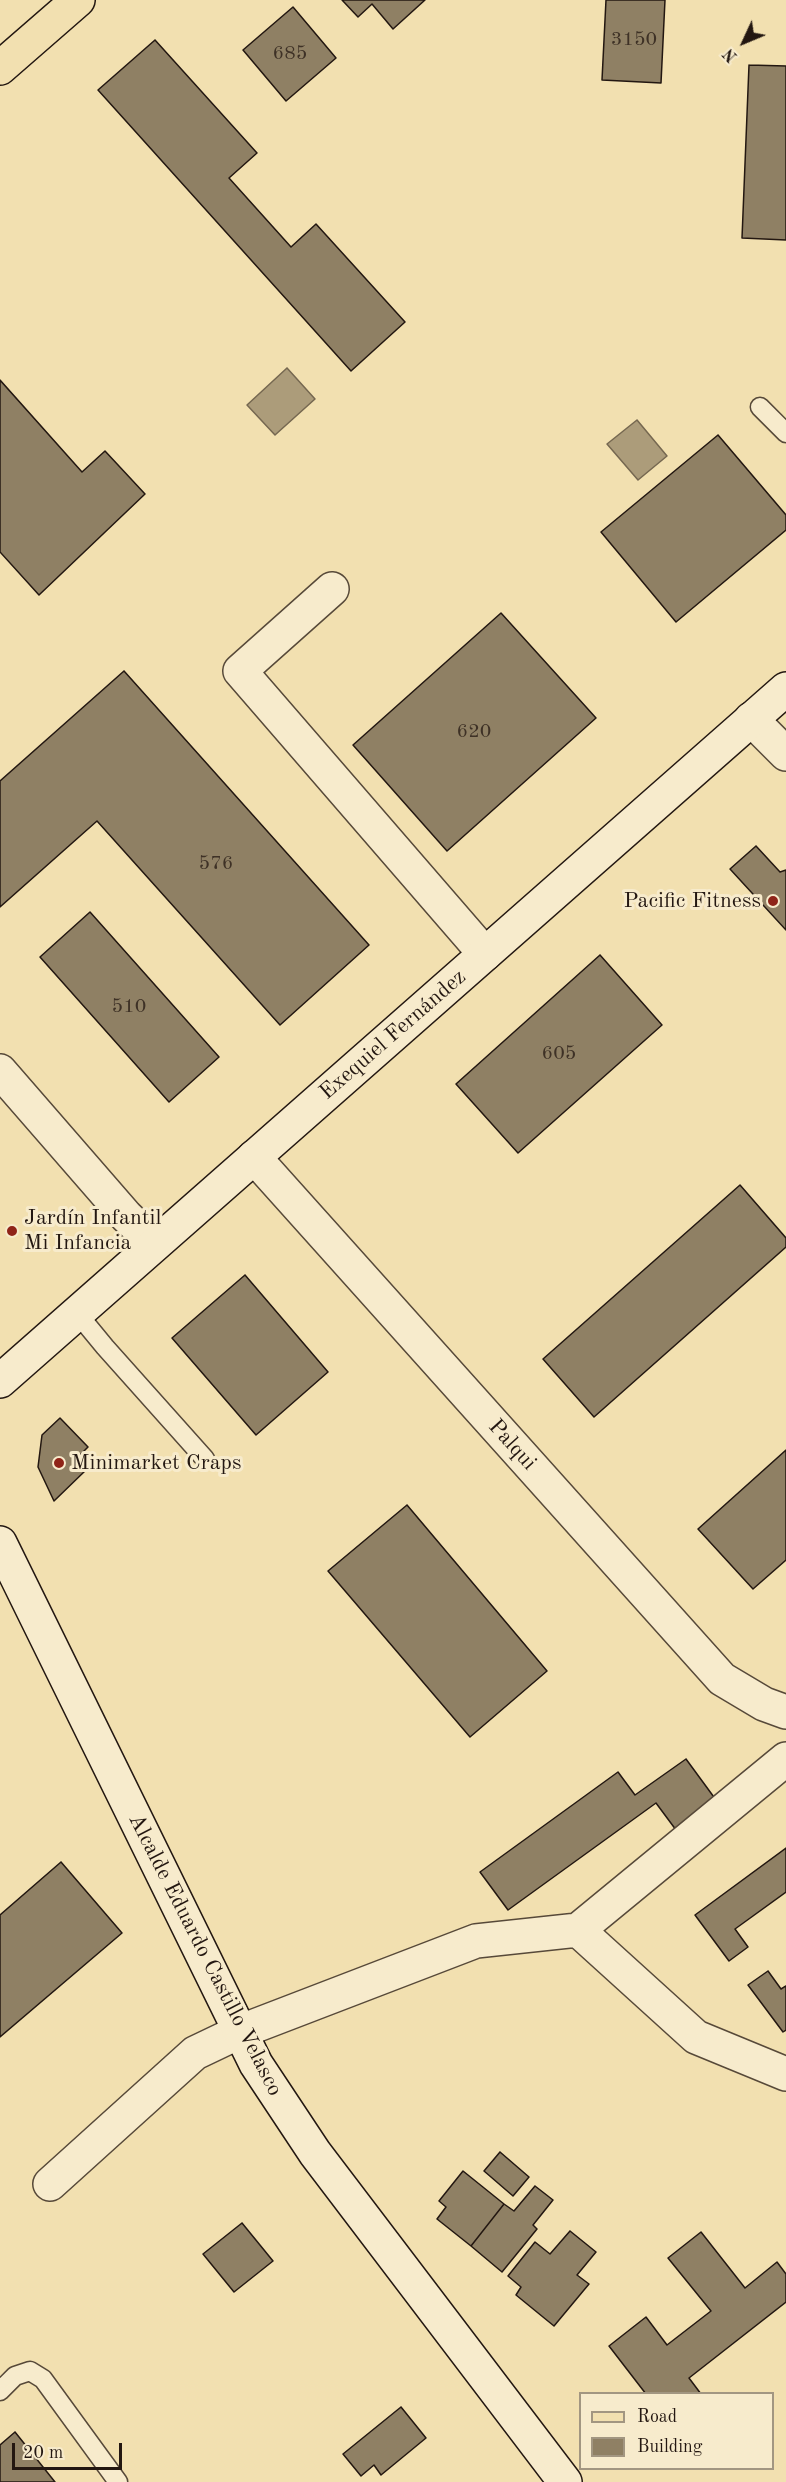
<!DOCTYPE html>
<html>
<head>
<meta charset="utf-8">
<style>
	body { margin:0 }
	#map { position:relative; width:786px; height:2482px; overflow:hidden; background:#f2e0b0; font-family:"Old Standard TT",serif }
	canvas { display:block }
	.legend { position:absolute; left:579px; top:2392px; width:195px; height:78px; box-sizing:border-box; background:#f7ebcc; border:2px solid #a29681; margin:0; padding:8px 10px; list-style:none; font-size:18px; color:#231711 }
	.legend li { display:flex; align-items:center; gap:12px; height:30px }
	.legend b { width:30px; border:2px solid #a29681 }
	.north { position:absolute; left:714px; top:12px; width:60px; height:60px; -webkit-text-stroke:4px #f7ebcc; paint-order:stroke; rotate:226deg; font-size:16px; font-weight:700; line-height:24px; text-align:center; color:#231711 }
	.north::after { content:''; display:block; margin:auto; width:21px; height:27px; background:#231711; clip-path:polygon(50% 0,100% 100%,50% 72%,0 100%) }
	.scale { position:absolute; left:12px; top:2443px; width:110px; height:27px; box-sizing:border-box; border:3px solid #231711; border-top:0; padding-left:8px; font-size:18px; line-height:21px; white-space:nowrap; color:#231711; -webkit-text-stroke:4px #f7ebcc; paint-order:stroke }
</style>
</head>
<body>
<div id="map">
<canvas width="786" height="2482"></canvas>
<ul class="legend">
<li><b style="height:8px;background:#f2e0b0"></b>Road</li>
<li><b style="height:16px;background:#8f8064"></b>Building</li>
</ul>
<div class="north">N</div>
<div class="scale">20 m</div>
</div>
<script>
const ctx = document.querySelector('canvas').getContext('2d');
ctx.lineJoin = 'round';
function fill(path, color) {
  ctx.fillStyle = color;
  ctx.fill(path, 'evenodd');
}
function poly(rows) {
  const path = new Path2D();
  for (const r of rows) {
    path.moveTo(r[0], r[1]);
    for (let i = 2; i < r.length; i += 2) path.lineTo(r[i], r[i + 1]);
  }
  return path;
}
function trace(path, color, width, dash) {
  ctx.strokeStyle = color;
  ctx.lineWidth = width;
  ctx.lineCap = dash ? 'butt' : 'round';
  ctx.setLineDash(dash || []);
  ctx.stroke(path);
}
function drawText(font, color, halo, rows, align = 'center') {
  ctx.font = font + ' "Old Standard TT",serif';
  ctx.lineWidth = 6;
  ctx.setLineDash([]);
  ctx.textBaseline = 'middle';
  ctx.strokeStyle = halo;
  ctx.fillStyle = color;
  for (const [text, x, y, turn = 0] of rows) {
    ctx.save();
    ctx.translate(x, y);
    ctx.rotate((+turn || 0) * Math.PI / 180);
    ctx.textAlign = isNaN(turn) ? turn : align;
    if (halo) ctx.strokeText(text, 0, 0);
    ctx.fillText(text, 0, 0);
    ctx.restore();
  }
}
const water = poly([
	[287,368,315,399,275,435,247,405,287,368],
	[637,420,667,456,638,480,607,444,637,420]
]);
fill(water, '#ac9c7a');
trace(water, '#756750', 1.5);
const building = poly([
	[342,0,425,0,393,29,372,4,358,17,342,0],
	[606,0,665,0,661,83,602,80,606,0],
	[293,7,336,58,286,101,243,50,293,7],
	[155,40,257,153,229,178,291,247,316,224,405,322,351,371,98,90,155,40],
	[749,65,786,66,786,240,742,238,749,65],
	[0,380,82,472,105,451,145,494,39,595,0,552,0,380],
	[718,435,786,515,786,530,676,622,601,532,718,435],
	[501,613,596,718,447,851,353,745,501,613],
	[124,671,369,945,280,1025,97,821,0,907,0,781,124,671],
	[756,846,780,872,786,870,786,930,730,869,756,846],
	[90,912,219,1057,169,1102,40,957,90,912],
	[600,955,662,1025,518,1153,456,1084,600,955],
	[740,1185,786,1238,786,1247,594,1417,543,1359,740,1185],
	[245,1275,328,1372,256,1435,172,1338,245,1275],
	[60,1418,88,1447,76,1459,86,1470,54,1501,38,1467,42,1435,60,1418],
	[786,1450,786,1560,753,1589,698,1529,786,1450],
	[407,1505,547,1671,470,1737,328,1571,407,1505],
	[686,1759,719,1804,679,1834,656,1803,508,1910,480,1872,618,1772,635,1795,686,1759],
	[786,1848,786,1892,735,1929,748,1947,729,1961,695,1915,786,1848],
	[61,1862,122,1933,0,2037,0,1915,61,1862],
	[768,1971,781,1989,786,1986,786,2030,783,2032,748,1985,768,1971],
	[500,2152,529,2177,513,2196,484,2171,500,2152],
	[463,2171,504,2204,471,2246,437,2219,446,2207,439,2201,463,2171],
	[535,2186,553,2200,533,2225,537,2229,502,2272,471,2246,504,2204,514,2211,535,2186],
	[242,2223,273,2261,234,2292,203,2254,242,2223],
	[570,2231,596,2252,577,2275,589,2284,554,2326,516,2295,521,2287,508,2276,535,2242,550,2254,570,2231],
	[701,2232,745,2288,777,2262,786,2274,786,2302,689,2378,701,2394,646,2394,609,2346,646,2317,667,2345,711,2311,668,2258,701,2232],
	[401,2407,426,2438,381,2475,374,2465,361,2476,343,2454,401,2407],
	[15,2432,55,2482,0,2482,0,2445,15,2432]
]);
fill(building, '#8f8064');
trace(building, '#231711', 1.5);
const lane = poly([
	[760,407,786,433],
	[77,1313,105,1347,205,1459],
	[0,2391,15,2376,30,2371,43,2379,118,2482]
]);
const street = poly([
	[332,589,240,671,485,954],
	[751,719,786,754],
	[0,1071,126,1216,155,1244],
	[254,1157,722,1679,764,1704,786,1712],
	[578,1930,696,2037,786,2074],
	[50,2184,195,2053,239,2032,476,1941,578,1930,786,1759]
]);
const secondary = poly([
	[0,1381,786,689],
	[0,1543,256,2064,315,2153,565,2482]
]);
const primary = poly([
	[0,68,78,0]
]);
trace(lane, '#574939', 21);
trace(street, '#574939', 36);
trace(secondary, '#231711', 36);
trace(primary, '#231711', 36);
trace(lane, '#f7ebcc', 18);
trace(street, '#f7ebcc', 33);
trace(secondary, '#f7ebcc', 33);
trace(primary, '#f2e0b0', 33);
for (const [x, y, r, color] of [
	[773,901,6,"#8f2418"],
	[12,1231,6,"#8f2418"],
	[59,1463,6,"#8f2418"]
]) {
  const dot = new Path2D();
  dot.arc(x, y, r, 0, 2 * Math.PI);
  ctx.fillStyle = color;
  ctx.fill(dot);
  trace(dot, '#f7ebcc', 2);
}
drawText('20px', '#3e3126', null, [
	["3150",634,40],
	["685",290,54],
	["620",474,732],
	["576",216,864],
	["510",129,1007],
	["605",559,1054]
]);
drawText('22px', '#231711', '#f7ebcc', [
	["Pacific Fitness",761,901,"right"],
	["Jardín Infantil",24,1218],
	["Mi Infancia",24,1243],
	["Minimarket Craps",71,1463]
], 'left');
drawText('22px', '#231711', '#f7ebcc', [
	["Exequiel Fernández",393,1035,-41],
	["Palqui",512,1445,48],
	["Alcalde Eduardo Castillo Velasco",205,1955,63]
]);
</script>
</body>
</html>
